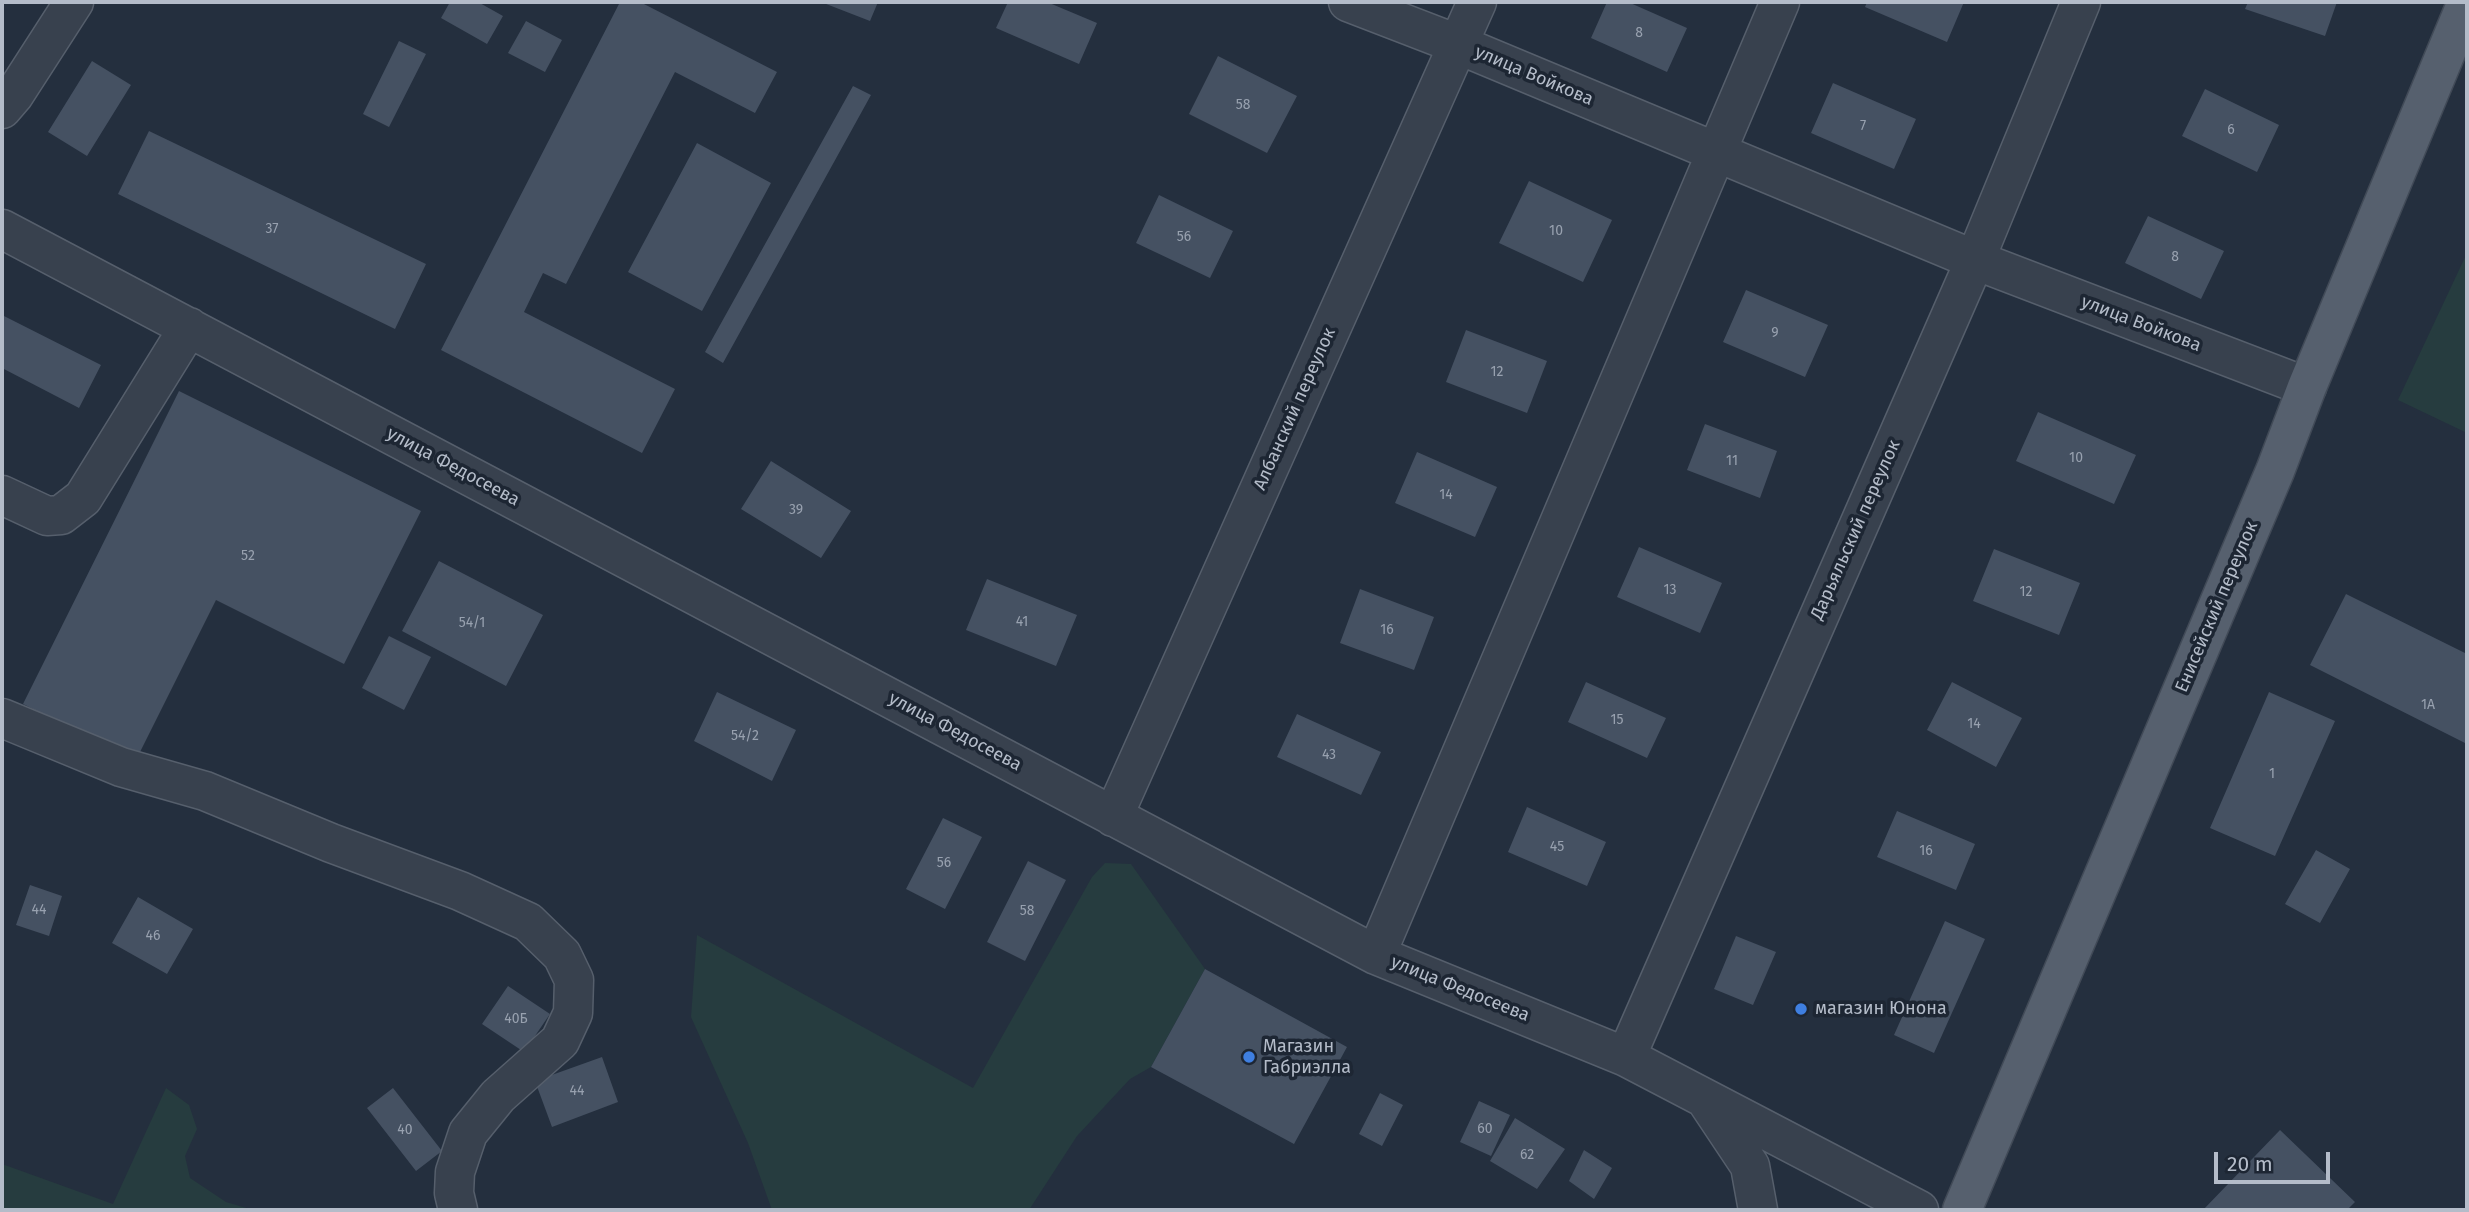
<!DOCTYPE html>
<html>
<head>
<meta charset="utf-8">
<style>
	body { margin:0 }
	#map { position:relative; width:2469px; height:1212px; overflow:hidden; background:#242f3e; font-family:"Fira Sans",sans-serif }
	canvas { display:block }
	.frame { position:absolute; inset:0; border:4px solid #b4bcc9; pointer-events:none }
	.scale { position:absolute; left:2214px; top:1152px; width:116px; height:32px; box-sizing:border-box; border:4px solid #b4bcc9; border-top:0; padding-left:9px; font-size:21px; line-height:24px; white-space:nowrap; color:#b4bcc9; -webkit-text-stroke:5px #1d2633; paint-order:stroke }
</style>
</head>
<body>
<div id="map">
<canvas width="2469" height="1212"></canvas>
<div class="frame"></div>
<div class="scale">20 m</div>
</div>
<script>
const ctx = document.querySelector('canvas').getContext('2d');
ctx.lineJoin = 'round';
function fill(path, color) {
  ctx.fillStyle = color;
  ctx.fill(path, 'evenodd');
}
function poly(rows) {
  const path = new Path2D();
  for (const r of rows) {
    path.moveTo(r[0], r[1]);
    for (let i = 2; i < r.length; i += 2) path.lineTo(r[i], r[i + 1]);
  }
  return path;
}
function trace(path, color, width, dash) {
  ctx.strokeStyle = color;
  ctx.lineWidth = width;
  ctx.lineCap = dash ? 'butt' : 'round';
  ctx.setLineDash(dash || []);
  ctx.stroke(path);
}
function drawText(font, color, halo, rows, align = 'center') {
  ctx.font = font + ' "Fira Sans",sans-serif';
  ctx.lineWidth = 7;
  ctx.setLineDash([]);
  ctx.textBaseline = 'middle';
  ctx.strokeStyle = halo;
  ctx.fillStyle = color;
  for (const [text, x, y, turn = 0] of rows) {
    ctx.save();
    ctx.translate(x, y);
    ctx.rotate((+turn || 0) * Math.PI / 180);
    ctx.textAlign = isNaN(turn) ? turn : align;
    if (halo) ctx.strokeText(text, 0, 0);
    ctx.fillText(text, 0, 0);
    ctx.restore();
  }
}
fill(poly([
	[2467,253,2467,433,2398,400],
	[1105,863,1131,864,1205,969,1151,1067,1130,1079,1077,1136,1029,1210,772,1210,748,1143,691,1017,697,935,973,1088,1092,877],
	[166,1088,189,1105,197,1129,185,1156,190,1178,226,1202,253,1210,2,1210,2,1164,113,1204]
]), '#263c3f');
fill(poly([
	[450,2,478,2,503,16,487,44,441,18],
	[620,2,640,2,777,72,755,113,675,72,566,284,543,273,524,312,675,389,642,453,441,350],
	[821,2,878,2,870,21],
	[1008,2,1047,2,1097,23,1079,64,996,28],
	[1607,2,1628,2,1687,28,1667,72,1591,38],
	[1867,2,1964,2,1947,42,1865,7],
	[2248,2,2337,2,2325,36,2245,9],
	[526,21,562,40,545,72,508,53],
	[399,41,426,54,389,127,363,114],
	[1218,56,1297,96,1267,153,1189,114],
	[92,61,131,85,87,156,48,132],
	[1833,83,1916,119,1894,169,1811,133],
	[853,86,871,95,723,363,705,352],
	[2205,89,2279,125,2257,172,2182,136],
	[149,131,426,264,395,329,118,194],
	[697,143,771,183,702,311,628,272],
	[1529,181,1612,220,1583,282,1499,243],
	[1159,195,1233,231,1210,278,1136,243],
	[2148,216,2224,251,2201,299,2125,263],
	[1746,290,1828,325,1805,377,1723,342],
	[2,315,101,365,79,408,2,368],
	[1466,330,1547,361,1527,413,1446,382],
	[179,391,421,511,344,664,216,600,136,760,23,704],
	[2038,412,2136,455,2114,504,2016,461],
	[1705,424,1777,451,1760,498,1687,470],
	[1417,452,1497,487,1475,537,1395,503],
	[771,461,851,511,821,558,741,509],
	[1639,547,1722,583,1700,633,1617,597],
	[1994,549,2080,583,2059,635,1973,601],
	[439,561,543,615,506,686,402,631],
	[987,579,1077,615,1056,666,966,630],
	[1360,589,1434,617,1414,670,1340,643],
	[2346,594,2467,654,2467,744,2310,665],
	[389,636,431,657,404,710,362,688],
	[1586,682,1666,718,1647,758,1568,722],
	[1952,682,2022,718,1996,767,1927,730],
	[717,692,796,730,772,781,694,741],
	[2269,692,2335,721,2275,856,2210,828],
	[1297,714,1381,752,1361,795,1277,757],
	[1527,807,1606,842,1587,886,1508,852],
	[1897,811,1975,844,1956,890,1877,857],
	[943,818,982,837,945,909,906,889],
	[2316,850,2350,869,2320,923,2285,904],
	[1028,861,1066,880,1025,961,987,942],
	[30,885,62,896,49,936,16,925],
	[138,897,193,929,167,974,112,943],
	[1945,921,1985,939,1934,1053,1894,1035],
	[1736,936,1776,952,1753,1005,1714,989],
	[1205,969,1347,1047,1294,1144,1151,1067],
	[508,986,550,1014,524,1052,482,1024],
	[602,1057,618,1102,552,1127,535,1081],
	[393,1088,442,1151,416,1171,367,1108],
	[1380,1093,1403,1105,1382,1146,1359,1134],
	[1479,1101,1510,1115,1491,1156,1460,1142],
	[1515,1118,1565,1149,1537,1189,1490,1161],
	[2280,1130,2355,1202,2347,1210,2203,1210],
	[1584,1150,1612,1168,1594,1199,1569,1181]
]), '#455162');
const minor = poly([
	[1348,2,1457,44,1975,260,2307,387],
	[2,109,14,95,74,2],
	[2,229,1376,955,1626,1057,1919,1210],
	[2,495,47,516,61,515,83,498,189,327],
	[2,718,121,767,205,791,331,843,460,891,528,922,562,955,574,980,573,1013,560,1041,498,1096,468,1133,455,1172,454,1193,458,1210],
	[1113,817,1477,2],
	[1376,955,1780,2],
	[1626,1057,1975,260,2081,2],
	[1706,1100,1750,1166,1758,1210]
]);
const major = poly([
	[1962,1210,2275,471,2307,387,2467,2]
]);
trace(minor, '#565f6c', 41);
trace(major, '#414a57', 41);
trace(minor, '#38414e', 38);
trace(major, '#56606e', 38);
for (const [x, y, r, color] of [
	[1801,1009,7,"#3f7fe0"],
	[1249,1057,7,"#3f7fe0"]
]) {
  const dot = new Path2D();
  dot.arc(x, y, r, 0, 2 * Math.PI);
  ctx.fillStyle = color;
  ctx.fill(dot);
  trace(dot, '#1d2633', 2.5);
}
drawText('14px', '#98a1af', null, [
	["8",1639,33],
	["58",1243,105],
	["7",1863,126],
	["6",2231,130],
	["37",272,229],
	["10",1556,231],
	["56",1184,237],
	["8",2175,257],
	["9",1775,333],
	["12",1497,372],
	["10",2076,458],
	["11",1732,461],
	["14",1446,495],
	["39",796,510],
	["52",248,556],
	["13",1670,590],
	["12",2026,592],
	["41",1022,622],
	["54/1",472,623],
	["16",1387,630],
	["1А",2428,705],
	["15",1617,720],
	["14",1974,724],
	["54/2",745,736],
	["43",1329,755],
	["1",2272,774],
	["45",1557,847],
	["16",1926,851],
	["56",944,863],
	["44",39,910],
	["58",1027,911],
	["46",153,936],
	["40Б",516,1019],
	["44",577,1091],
	["60",1485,1129],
	["40",405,1130],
	["62",1527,1155]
]);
drawText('18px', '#b4bcc9', '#1d2633', [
	["улица Войкова",1534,76,23],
	["улица Войкова",2141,324,21],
	["Албанский переулок",1295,409,-66],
	["улица Федосеева",453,467,28],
	["Дарьяльский переулок",1856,530,-66],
	["Енисейский переулок",2217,607,-67],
	["улица Федосеева",955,732,28],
	["улица Федосеева",1460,989,22]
]);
drawText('18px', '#b4bcc9', '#1d2633', [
	["магазин Юнона",1815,1009],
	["Магазин",1263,1047],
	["Габриэлла",1263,1068]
], 'left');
</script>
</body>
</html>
